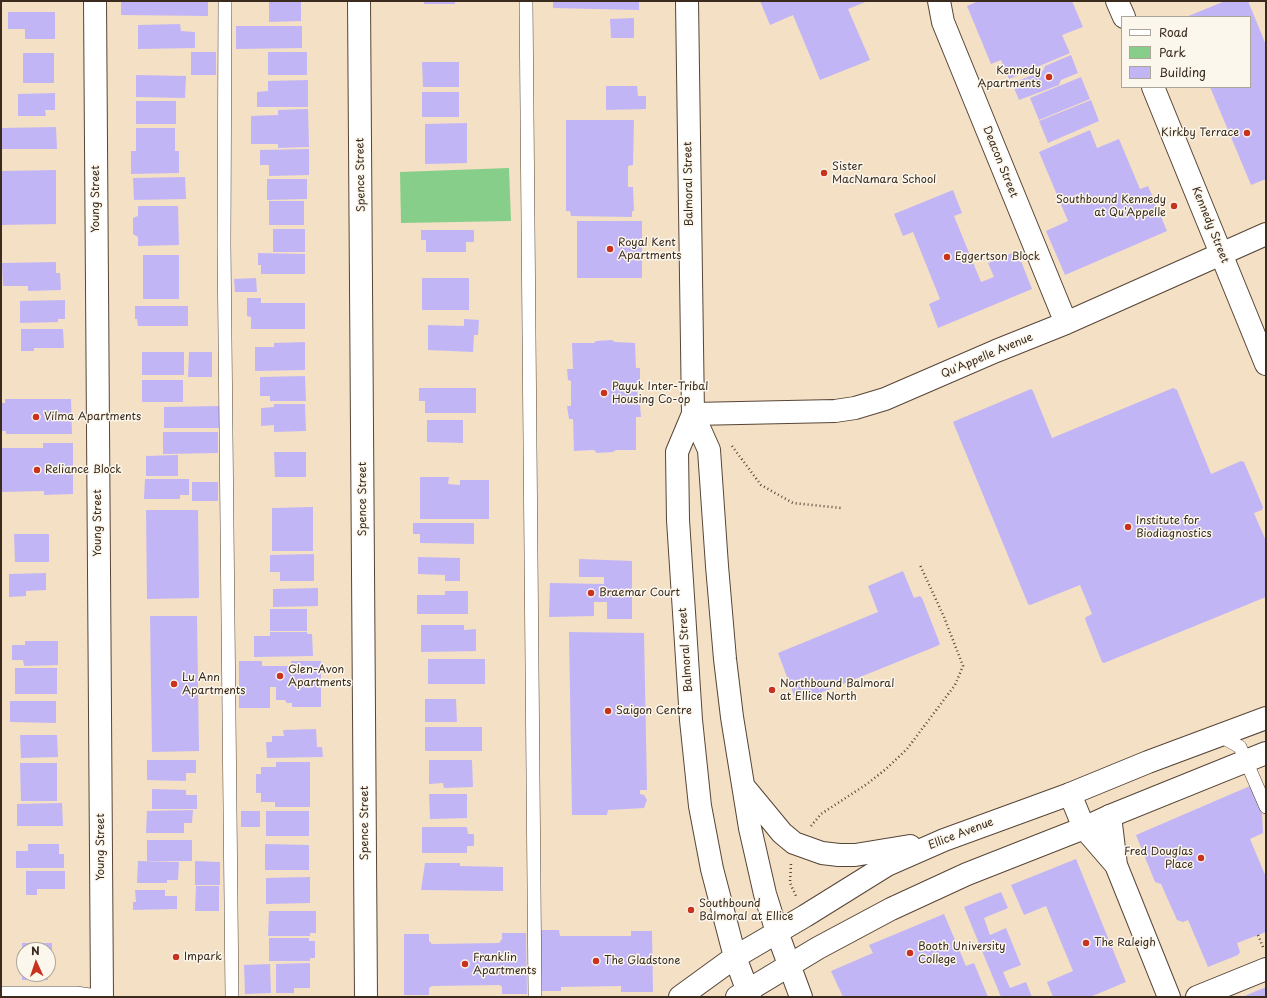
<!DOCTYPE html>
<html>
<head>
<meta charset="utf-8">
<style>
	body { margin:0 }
	#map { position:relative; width:1267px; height:998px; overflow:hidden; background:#f4e0c5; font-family:"Playpen Sans",sans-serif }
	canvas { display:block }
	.frame { position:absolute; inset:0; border:2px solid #3b2a1e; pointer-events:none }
	.legend { position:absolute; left:1121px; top:16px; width:130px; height:72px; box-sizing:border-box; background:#fbf7ec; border:1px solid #aea59a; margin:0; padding:5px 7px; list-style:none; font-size:12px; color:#3b2a1e }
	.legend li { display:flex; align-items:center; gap:8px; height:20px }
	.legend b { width:20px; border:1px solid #aea59a }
	.north { position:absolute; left:16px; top:942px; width:40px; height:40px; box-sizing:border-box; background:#fbf7ec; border:1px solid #aea59a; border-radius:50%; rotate:357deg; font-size:11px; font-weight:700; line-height:16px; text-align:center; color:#3b2a1e }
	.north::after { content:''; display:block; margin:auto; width:14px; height:18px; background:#c8321e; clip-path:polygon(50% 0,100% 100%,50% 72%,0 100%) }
</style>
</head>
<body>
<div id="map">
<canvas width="1267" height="998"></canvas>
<div class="frame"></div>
<ul class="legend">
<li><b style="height:5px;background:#fff"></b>Road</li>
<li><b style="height:11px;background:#86ce8a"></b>Park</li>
<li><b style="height:11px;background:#c2b5f6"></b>Building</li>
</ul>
<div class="north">N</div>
</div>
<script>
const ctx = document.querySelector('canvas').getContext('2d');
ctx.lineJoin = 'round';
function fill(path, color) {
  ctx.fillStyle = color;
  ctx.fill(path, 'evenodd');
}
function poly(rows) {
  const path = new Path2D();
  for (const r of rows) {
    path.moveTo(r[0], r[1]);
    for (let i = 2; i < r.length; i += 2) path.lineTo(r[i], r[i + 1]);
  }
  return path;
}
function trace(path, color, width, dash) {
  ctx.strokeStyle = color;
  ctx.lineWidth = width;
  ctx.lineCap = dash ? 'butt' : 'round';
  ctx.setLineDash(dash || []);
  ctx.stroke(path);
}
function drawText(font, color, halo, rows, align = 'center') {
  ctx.font = font + ' "Playpen Sans",sans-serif';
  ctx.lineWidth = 3;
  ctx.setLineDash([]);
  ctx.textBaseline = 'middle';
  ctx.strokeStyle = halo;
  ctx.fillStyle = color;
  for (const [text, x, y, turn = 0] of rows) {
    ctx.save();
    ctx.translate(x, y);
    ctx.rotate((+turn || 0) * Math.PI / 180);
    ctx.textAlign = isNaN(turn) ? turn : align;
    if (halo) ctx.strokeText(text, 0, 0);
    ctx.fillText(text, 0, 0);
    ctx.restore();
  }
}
fill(poly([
	[509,168,511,221,401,223,400,172]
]), '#86ce8a');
fill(poly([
	[121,1,208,1,208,16,121,15],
	[269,1,301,1,301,21,269,22],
	[424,1,455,1,455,4,424,4],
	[553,1,639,1,639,10,553,8],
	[760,1,868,1,848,9,870,60,820,80,793,15,770,25],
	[975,1,1072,1,1083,27,1062,35,1070,53,1009,79,1001,60,991,64,967,6,976,2],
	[1225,1,1248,1,1266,45,1266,179,1251,185,1210,87,1250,87,1250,17,1186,17],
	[8,12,55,12,55,39,25,39,25,29,8,29],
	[634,18,634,38,611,38,610,19],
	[180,24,181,31,195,32,195,48,138,49,138,25],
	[236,26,302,26,302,48,236,49],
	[191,52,216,52,216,75,191,75],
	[268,52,307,52,307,75,268,75],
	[23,53,54,53,54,83,23,83],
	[1071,55,1078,73,1061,80,1059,85,1019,100,1012,83,1043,71,1045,66],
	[422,62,459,62,459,87,423,87],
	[136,75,186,76,185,98,136,97],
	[1081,77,1090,99,1039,120,1030,98],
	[308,80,308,107,257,107,257,92,268,91,268,81],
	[606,86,637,86,638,96,646,96,646,109,606,110],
	[422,92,459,92,459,117,422,117],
	[55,93,55,110,45,110,46,116,18,116,18,94],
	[1091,100,1099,121,1048,143,1039,121],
	[136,101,176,101,176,124,136,124],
	[308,109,309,147,278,148,278,144,251,144,251,116,278,115,278,110],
	[566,120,634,120,633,165,628,166,628,187,633,187,634,211,632,211,632,217,571,216,570,211,566,211],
	[467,123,467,163,425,164,425,124],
	[56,127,57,149,1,149,1,128],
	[136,128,175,128,175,151,179,151,179,173,131,174,131,151,136,151],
	[1090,130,1097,148,1119,139,1140,189,1148,186,1167,231,1065,275,1046,231,1068,221,1039,152],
	[309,149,309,175,269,176,269,165,260,165,260,150],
	[56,170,56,224,1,225,1,171],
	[185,177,186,199,134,200,133,178],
	[267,179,307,179,307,199,267,200],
	[953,190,962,213,954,216,981,282,994,277,988,263,1017,251,1032,289,938,328,929,304,940,299,913,232,903,236,894,214],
	[269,201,304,201,304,225,269,225],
	[138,206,178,206,179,245,138,246,138,237,133,234,133,218,138,216],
	[577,221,642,221,642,278,577,278],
	[273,229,305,229,305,252,273,252],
	[421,230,474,230,474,242,466,242,466,252,426,252,426,240,421,240],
	[258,253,305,254,305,274,261,274,261,265,258,265],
	[143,255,179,255,179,299,143,299],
	[56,262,56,273,60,273,61,290,28,291,28,286,3,286,2,263],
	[256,278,257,292,235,292,234,279],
	[422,278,469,278,469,310,422,310],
	[247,298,261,298,261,303,305,303,305,329,251,329,251,317,247,316],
	[65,300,65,319,58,319,58,322,20,323,20,301],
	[135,306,188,306,188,326,138,326,137,319,135,319],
	[464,319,479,320,478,335,474,335,473,352,428,350,428,325,464,326],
	[21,329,63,329,64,348,34,348,34,351,21,351],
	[612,340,615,342,635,343,636,368,640,368,640,380,637,380,638,405,640,405,641,417,636,417,636,450,616,450,613,452,597,453,594,450,574,451,573,419,569,419,567,406,571,406,571,381,568,380,567,369,573,369,572,343,594,343,596,341],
	[305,342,305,370,255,371,255,347,274,347,274,343],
	[142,352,184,352,184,375,142,375],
	[189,352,212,352,212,377,188,377],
	[305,376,306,401,270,401,270,396,260,396,260,377],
	[142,380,183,380,183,402,142,402],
	[419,388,476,388,476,413,425,413,425,401,419,401],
	[1173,388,1177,390,1211,474,1241,461,1244,462,1263,507,1262,510,1254,513,1266,541,1266,597,1104,663,1102,662,1085,619,1086,617,1092,614,1080,585,1030,605,1028,604,953,422,955,421,1031,389,1033,391,1052,438],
	[5,399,71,399,72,434,6,434,6,431,1,431,1,403,5,403],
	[274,404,305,404,306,431,274,432,274,425,261,426,261,408,274,407],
	[219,406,219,428,164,428,164,407],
	[427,420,463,420,463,443,427,442],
	[163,432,218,432,218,453,163,454],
	[43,443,73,443,73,494,44,495,44,491,1,492,1,448,43,448],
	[274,452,306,452,306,477,275,477],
	[178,455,178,476,146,476,146,456],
	[420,477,449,477,448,484,460,485,460,480,489,480,489,519,420,519],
	[145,479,189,479,189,495,180,495,180,499,144,499],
	[192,482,218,482,218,501,192,501],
	[313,507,313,551,272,551,272,508],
	[146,510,198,510,199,598,147,599],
	[413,523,474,523,474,544,420,543,420,534,413,534],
	[14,534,49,534,49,562,15,562],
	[314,554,314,581,280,581,280,572,270,572,270,555],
	[418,557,460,558,460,581,445,581,445,575,418,574],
	[579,559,632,561,632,619,607,619,607,602,594,602,594,616,549,617,550,583,604,584,604,577,579,577],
	[903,571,914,598,920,596,922,598,940,644,937,646,798,702,795,698,778,653,878,612,868,586],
	[46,573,46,590,26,591,26,596,9,597,9,574],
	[318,588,318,606,273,607,273,589],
	[445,591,468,591,468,614,417,614,417,595,445,595],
	[270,609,307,609,307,631,270,631],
	[150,616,197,616,199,751,152,752],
	[421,625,464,625,464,630,476,629,476,651,421,652],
	[270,632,307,632,307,634,312,634,313,656,254,657,254,636,270,636],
	[569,632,644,633,647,790,640,790,640,794,644,795,647,800,644,808,608,810,607,815,572,815],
	[25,641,58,641,58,665,24,666,23,660,12,660,12,645,25,645],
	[428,659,485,659,485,684,428,684],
	[239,661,262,661,262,666,291,666,291,661,321,661,321,707,292,707,292,703,287,703,285,700,276,700,276,687,270,687,270,708,239,708],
	[15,668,57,668,57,694,15,694],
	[425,699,456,699,457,722,425,722],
	[10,701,56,701,56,723,10,722],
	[425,727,482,727,482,751,425,751],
	[316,729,317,747,322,747,323,757,267,758,266,742,272,742,272,736,284,736,283,730],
	[20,735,57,735,58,757,21,758],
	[147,760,196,760,196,773,186,773,186,781,147,780],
	[429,760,472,760,473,787,444,788,443,783,429,784],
	[276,762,310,762,310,807,275,807,275,802,261,802,261,793,256,793,256,774,261,774,261,767,276,767],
	[20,763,57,763,57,801,21,801],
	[1250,786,1262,813,1263,833,1250,839,1266,877,1266,932,1237,943,1240,952,1238,955,1208,967,1188,920,1183,922,1177,920,1161,884,1155,882,1136,835],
	[152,789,186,790,186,795,197,795,197,809,152,809],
	[429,794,467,794,467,818,430,819],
	[62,803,63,826,17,826,17,804],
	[193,810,192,823,184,823,184,833,146,833,147,811],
	[241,811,260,811,260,827,241,827],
	[266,811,309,811,309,836,266,836],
	[422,827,467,827,468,834,474,834,474,846,467,846,467,853,422,853],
	[147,840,192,840,192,861,147,861],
	[28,844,59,844,59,854,64,854,64,868,16,868,16,851,28,851],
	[265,844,309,845,309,870,265,870],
	[1076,859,1126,982,1090,997,1053,997,1047,982,1073,971,1046,906,1024,915,1011,885],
	[138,861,179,862,178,880,167,880,167,883,137,883],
	[195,861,220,862,220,885,195,885],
	[425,863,460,863,460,866,503,867,503,891,421,890],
	[26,871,65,871,65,889,37,889,37,895,26,895],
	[310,877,310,903,266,904,266,878],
	[196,886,219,886,219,911,195,911],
	[135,890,165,890,165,896,177,896,177,909,133,910,133,902,136,902],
	[1001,892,1008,908,984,918,990,935,1006,928,1021,965,1003,972,1010,988,1026,982,1032,997,1001,997,964,907],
	[269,911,316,911,316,933,310,933,310,936,268,936],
	[944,914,966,966,974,963,988,997,843,997,831,971,873,953,869,945],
	[540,930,559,930,560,936,631,936,631,931,652,931,653,992,621,992,621,986,561,987,561,991,540,991],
	[502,933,526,933,527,994,502,994,502,987,500,985,432,986,429,988,429,995,404,995,404,934,429,934,429,941,432,944,499,943,502,939],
	[269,938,309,938,309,941,315,941,315,958,310,958,310,961,269,961],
	[22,943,52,943,52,963,48,963,48,950,24,950,24,974,48,974,48,980,22,980],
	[310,963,310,988,294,988,294,993,276,993,276,964],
	[270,964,271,993,245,994,244,965],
	[1266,987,1266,997,1242,997]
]), '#c2b5f6');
const service = poly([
	[225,1,224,244,232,997],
	[526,1,535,997],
	[1219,735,1240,747,1266,807],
	[1,993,76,993,104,997]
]);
const minor = poly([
	[95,1,102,997],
	[359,1,366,997],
	[939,1,943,22,1066,323],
	[693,414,835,411,855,408,885,399,996,351,1066,323,1266,234],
	[1197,997,1266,969]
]);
const tertiary = poly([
	[1117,1,1124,17],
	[1153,87,1266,364],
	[1070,794,1084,828,1116,865],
	[1110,816,1116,865,1169,997]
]);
const secondary = poly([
	[687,1,693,414,709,450,717,566,725,659,732,717,750,828,765,894,777,932,801,997],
	[693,414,677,452,678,520,691,720,700,806,712,869,735,957,750,997],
	[744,787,782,833,794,843,822,853,839,855,855,855,910,846],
	[680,997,735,957,805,916,887,865,944,840,1070,794,1148,762,1266,718],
	[737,997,818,948,891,909,967,874,1084,828,1110,816,1266,753]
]);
trace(service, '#574537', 14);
trace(minor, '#574537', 24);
trace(tertiary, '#574537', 24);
trace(secondary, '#574537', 24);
trace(poly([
	[732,446,761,485,793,503,841,508],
	[811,826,821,814,867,784,886,769,907,749,955,685,963,666,944,617,920,565],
	[791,864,790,883,796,896],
	[1258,935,1263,947]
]), '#574537', 2.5, [1, 3]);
trace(service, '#fff', 13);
trace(minor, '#fff', 22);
trace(tertiary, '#fff', 22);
trace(secondary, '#fff', 22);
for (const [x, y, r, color] of [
	[1049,77,4,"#c8321e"],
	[1247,133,4,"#c8321e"],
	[824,173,4,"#c8321e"],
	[1174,206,4,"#c8321e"],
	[610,249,4,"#c8321e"],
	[947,257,4,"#c8321e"],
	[604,393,4,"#c8321e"],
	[36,417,4,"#c8321e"],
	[37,470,4,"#c8321e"],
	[1128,527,4,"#c8321e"],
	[591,593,4,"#c8321e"],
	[280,676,4,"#c8321e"],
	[174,684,4,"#c8321e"],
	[772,690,4,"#c8321e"],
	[608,711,4,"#c8321e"],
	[1201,858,4,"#c8321e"],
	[691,910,4,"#c8321e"],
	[1086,943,4,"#c8321e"],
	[910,953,4,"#c8321e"],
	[176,957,4,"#c8321e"],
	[596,961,4,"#c8321e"],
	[465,964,4,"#c8321e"]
]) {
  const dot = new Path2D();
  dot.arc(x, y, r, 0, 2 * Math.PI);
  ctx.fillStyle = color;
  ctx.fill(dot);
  trace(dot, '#fbf7ec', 1.5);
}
drawText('11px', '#3b2a1e', '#fbf7ec', [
	["Kennedy",1041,71,"right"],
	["Apartments",1041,84,"right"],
	["Kirkby Terrace",1239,133,"right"],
	["Sister",832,167],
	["MacNamara School",832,180],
	["Southbound Kennedy",1166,200,"right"],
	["at Qu'Appelle",1166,213,"right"],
	["Royal Kent",618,243],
	["Apartments",618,256],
	["Eggertson Block",955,257],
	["Payuk Inter-Tribal",612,387],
	["Housing Co-op",612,400],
	["Vilma Apartments",44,417],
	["Reliance Block",45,470],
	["Institute for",1136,521],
	["Biodiagnostics",1136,534],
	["Braemar Court",599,593],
	["Glen-Avon",288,670],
	["Apartments",288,683],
	["Lu Ann",182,678],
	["Apartments",182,691],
	["Northbound Balmoral",780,684],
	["at Ellice North",780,697],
	["Saigon Centre",616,711],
	["Fred Douglas",1193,852,"right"],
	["Place",1193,865,"right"],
	["Southbound",699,904],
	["Balmoral at Ellice",699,917],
	["The Raleigh",1094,943],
	["Booth University",918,947],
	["College",918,960],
	["Impark",184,957],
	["Franklin",473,958],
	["Apartments",473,971],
	["The Gladstone",604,961]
], 'left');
drawText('11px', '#3b2a1e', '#fbf7ec', [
	["Deacon Street",1000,162,68],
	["Spence Street",361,175,-91],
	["Balmoral Street",689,184,-91],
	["Young Street",96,199,-90],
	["Kennedy Street",1210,225,68],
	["Qu'Appelle Avenue",987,356,-23],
	["Spence Street",363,499,-90],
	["Young Street",98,523,-90],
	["Balmoral Street",686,650,-94],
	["Spence Street",365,823,-90],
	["Ellice Avenue",961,834,-21],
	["Young Street",101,847,-90]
]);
</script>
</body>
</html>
